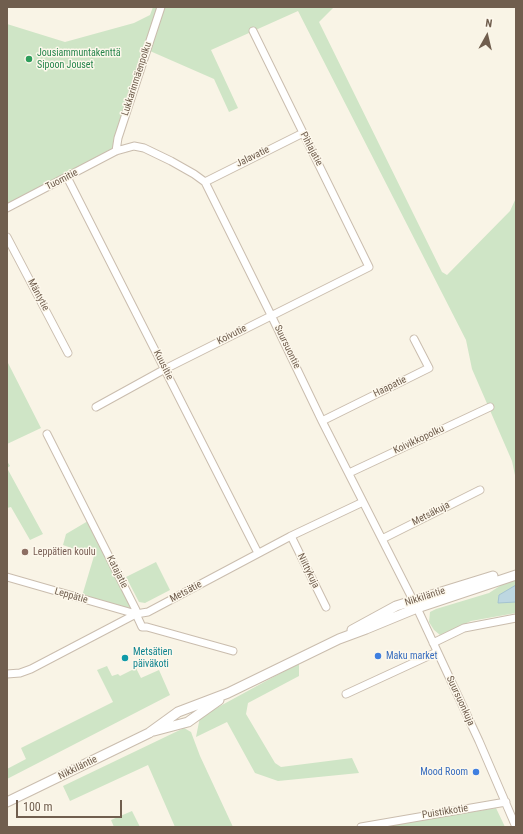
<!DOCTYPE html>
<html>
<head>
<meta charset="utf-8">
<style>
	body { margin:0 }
	#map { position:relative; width:523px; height:834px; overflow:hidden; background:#f9f4e6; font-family:"Roboto Condensed",sans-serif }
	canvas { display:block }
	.frame { position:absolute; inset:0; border:8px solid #705e4e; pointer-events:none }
	.north { position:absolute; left:467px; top:16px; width:40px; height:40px; -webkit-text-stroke:3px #fdf8ec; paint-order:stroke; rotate:8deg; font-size:11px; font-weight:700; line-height:16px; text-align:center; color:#705e4e }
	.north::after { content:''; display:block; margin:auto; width:14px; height:18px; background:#705e4e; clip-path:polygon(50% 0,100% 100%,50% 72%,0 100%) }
	.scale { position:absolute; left:16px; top:800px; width:106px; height:18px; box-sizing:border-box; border:2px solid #705e4e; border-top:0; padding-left:5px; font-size:12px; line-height:14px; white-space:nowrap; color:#705e4e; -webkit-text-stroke:3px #fdf8ec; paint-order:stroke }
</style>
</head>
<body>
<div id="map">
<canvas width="523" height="834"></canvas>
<div class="frame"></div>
<div class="north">N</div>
<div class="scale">100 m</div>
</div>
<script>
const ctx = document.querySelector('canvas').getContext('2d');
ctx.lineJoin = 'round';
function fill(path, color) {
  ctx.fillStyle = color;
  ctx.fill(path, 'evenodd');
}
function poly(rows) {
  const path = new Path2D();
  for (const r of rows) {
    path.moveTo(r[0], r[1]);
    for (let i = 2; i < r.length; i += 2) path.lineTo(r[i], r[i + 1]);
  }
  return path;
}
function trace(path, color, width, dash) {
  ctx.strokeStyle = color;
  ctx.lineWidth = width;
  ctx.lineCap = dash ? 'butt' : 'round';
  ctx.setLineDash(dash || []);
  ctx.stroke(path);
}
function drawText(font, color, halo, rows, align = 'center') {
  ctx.font = font + ' "Roboto Condensed",sans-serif';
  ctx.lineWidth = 3;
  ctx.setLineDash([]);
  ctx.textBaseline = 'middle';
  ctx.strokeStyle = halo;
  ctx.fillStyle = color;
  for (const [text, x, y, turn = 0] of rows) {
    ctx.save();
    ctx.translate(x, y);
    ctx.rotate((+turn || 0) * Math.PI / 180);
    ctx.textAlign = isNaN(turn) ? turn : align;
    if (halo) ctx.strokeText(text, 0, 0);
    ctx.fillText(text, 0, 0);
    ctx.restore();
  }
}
fill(poly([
	[153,7,334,7,319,22,442,272,447,275,510,211,516,198,516,480,512,461,472,369,466,340,298,11,211,50,238,108,229,112,214,79,150,51,116,148,7,204,7,24,65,42,134,23,150,15],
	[7,361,41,428,7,444],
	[7,461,10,466,7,468,43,534,30,540,11,507,7,508],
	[88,521,133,607,129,609,82,596,94,556,63,545,66,534],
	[156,562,170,590,145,603,139,602,126,577],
	[516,580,516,613,471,621,440,635,434,630,429,622,430,612,436,609,489,593,506,582],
	[299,663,299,676,248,703,246,714,275,763,281,767,352,758,359,773,278,781,255,773,227,722,196,737,200,717],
	[107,666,112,676,118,674,120,676,136,668,141,678,159,670,170,695,7,779,7,769,26,759,21,748,113,702,97,670],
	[184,728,191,732,200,756,233,827,175,827,148,765,70,801,63,786],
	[496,808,505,827,379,827],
	[132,811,140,827,114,827,111,820]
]), '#cfe5c6');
const water = poly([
	[516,585,516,602,498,603,499,595,516,585]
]);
fill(water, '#bdd7e1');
trace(water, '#a5c4d1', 1);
const minor = poly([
	[116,151,118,138,161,7],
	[67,177,258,553],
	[205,182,303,133],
	[7,208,116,151,134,146,144,148,171,161,194,174,205,182,271,315,322,421,417,608,479,741,516,827],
	[7,237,68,353],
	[96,407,165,369,369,267,253,31],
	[322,421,429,368,414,339],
	[47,434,136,610,136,614,142,627,147,627,233,651],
	[349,473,490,407],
	[291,536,326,607],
	[382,539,480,490],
	[7,577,136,614],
	[433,643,464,628,516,618],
	[7,674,20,673,31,669,136,614,148,612,291,536,363,502],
	[346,694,437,652],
	[361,827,506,802]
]);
const tertiary = poly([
	[352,630,396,606,493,576],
	[154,731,188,722,219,700],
	[7,802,149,733,178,712,228,693,339,639,366,629,417,608,516,575]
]);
trace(minor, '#cabdae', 9);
trace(tertiary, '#cabdae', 11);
trace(minor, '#fff', 7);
trace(tertiary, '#fff', 9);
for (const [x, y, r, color] of [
	[29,59,4,"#2e9e5b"],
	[25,552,4,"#8d6e63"],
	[378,656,4,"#3f7fe0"],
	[125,658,4,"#0f9aa8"],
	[476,772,4,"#3f7fe0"]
]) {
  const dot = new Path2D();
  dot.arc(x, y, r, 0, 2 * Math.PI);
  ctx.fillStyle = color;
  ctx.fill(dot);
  trace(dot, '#fdf8ec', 1.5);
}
drawText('10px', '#27864d', '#fdf8ec', [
	["Jousiammuntakenttä",37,53],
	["Sipoon Jouset",37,65]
], 'left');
drawText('10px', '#705e4e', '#fdf8ec', [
	["Lukkarinmäenpolku",137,79,-72],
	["Pihlajatie",311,149,62],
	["Jalavatie",253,157,-26],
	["Tuomitie",62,180,-27],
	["Mäntytie",38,295,62],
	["Koivutie",232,335,-27],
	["Suursuontie",287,347,64],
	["Kuusitie",163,365,63],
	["Haapatie",390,387,-26],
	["Koivikkopolku",419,440,-25],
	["Metsäkuja",431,514,-27],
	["Niittykuja",308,571,64],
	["Katajatie",117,572,63],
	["Metsätie",186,592,-28],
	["Leppätie",71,596,16],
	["Nikkiläntie",425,597,-18],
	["Suursuonkuja",460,701,65],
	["Nikkiläntie",78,768,-26],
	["Puistikkotie",445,812,-9]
]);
drawText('10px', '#785e54', '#fdf8ec', [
	["Leppätien koulu",33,552]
], 'left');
drawText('10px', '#0d838f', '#fdf8ec', [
	["Metsätien",133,652],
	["päiväkoti",133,664]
], 'left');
drawText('10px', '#366cbe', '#fdf8ec', [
	["Maku market",386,656],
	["Mood Room",468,772,"right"]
], 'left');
</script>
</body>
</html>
